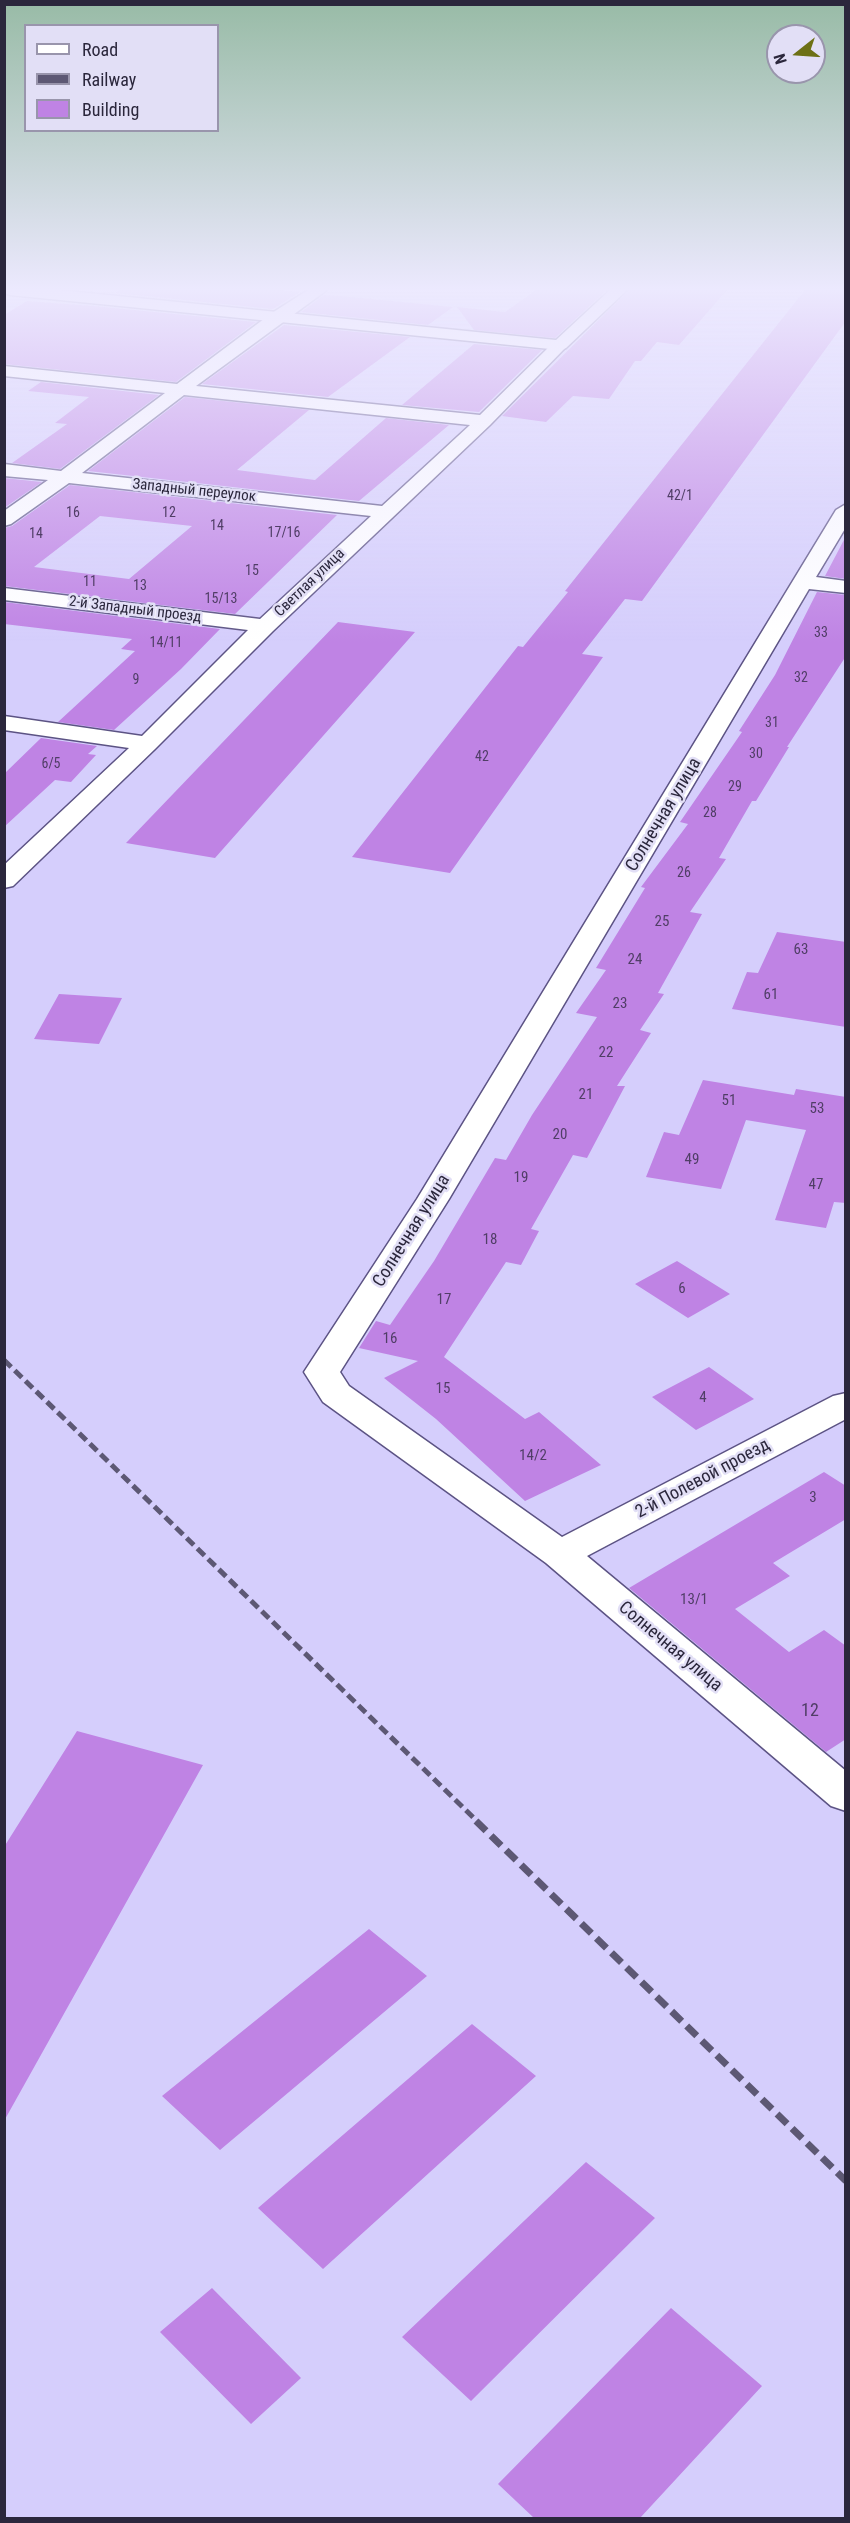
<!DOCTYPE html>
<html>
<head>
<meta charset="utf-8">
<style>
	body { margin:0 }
	#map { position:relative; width:850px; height:2523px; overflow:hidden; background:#d5cefc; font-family:"Roboto Condensed",sans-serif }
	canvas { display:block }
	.frame { position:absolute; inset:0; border:6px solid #2b273c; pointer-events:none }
	.legend { position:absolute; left:24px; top:24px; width:195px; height:108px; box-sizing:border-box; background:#e2dff6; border:2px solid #9995ac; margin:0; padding:8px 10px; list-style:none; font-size:18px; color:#2b273c }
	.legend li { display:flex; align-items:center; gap:12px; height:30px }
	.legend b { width:30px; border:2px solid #9995ac }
	.north { position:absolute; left:766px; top:24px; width:60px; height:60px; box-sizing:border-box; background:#e2dff6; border:2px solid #9995ac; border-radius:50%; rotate:253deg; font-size:16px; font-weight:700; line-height:24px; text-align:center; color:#2b273c }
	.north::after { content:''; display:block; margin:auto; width:21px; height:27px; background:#6d7015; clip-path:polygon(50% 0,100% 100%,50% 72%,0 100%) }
</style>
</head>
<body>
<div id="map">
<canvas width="850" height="2523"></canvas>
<div class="frame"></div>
<ul class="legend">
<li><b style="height:8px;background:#fff"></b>Road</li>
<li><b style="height:8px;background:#5d5874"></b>Railway</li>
<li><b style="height:16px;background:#bf83e4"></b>Building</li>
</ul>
<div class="north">N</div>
</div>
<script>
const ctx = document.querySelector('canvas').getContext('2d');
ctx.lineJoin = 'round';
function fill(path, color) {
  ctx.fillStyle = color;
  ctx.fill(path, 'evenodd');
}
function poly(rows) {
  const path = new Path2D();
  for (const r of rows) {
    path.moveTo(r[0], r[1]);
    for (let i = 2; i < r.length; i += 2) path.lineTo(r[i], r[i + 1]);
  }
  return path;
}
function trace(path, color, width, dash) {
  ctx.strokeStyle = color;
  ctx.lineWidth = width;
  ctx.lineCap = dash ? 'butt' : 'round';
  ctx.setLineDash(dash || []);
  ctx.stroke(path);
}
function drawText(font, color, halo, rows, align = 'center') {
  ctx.font = font + ' "Roboto Condensed",sans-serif';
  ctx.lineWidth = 5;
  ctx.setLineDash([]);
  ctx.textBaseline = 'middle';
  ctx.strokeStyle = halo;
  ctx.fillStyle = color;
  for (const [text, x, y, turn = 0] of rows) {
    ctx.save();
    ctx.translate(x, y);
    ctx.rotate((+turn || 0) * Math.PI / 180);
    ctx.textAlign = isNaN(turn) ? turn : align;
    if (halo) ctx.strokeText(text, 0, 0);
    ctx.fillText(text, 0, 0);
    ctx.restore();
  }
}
fill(poly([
	[120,290,277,290,300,292,273,309,115,293],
	[536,290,607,290,555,338,474,330,457,307,505,312],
	[629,290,727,290,679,345,657,342,641,361,635,361,609,399,573,396,546,422,502,416],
	[805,290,846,290,846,321,642,601,625,599,582,654,603,657,450,873,352,857,518,646,523,647,568,592,565,591],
	[324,295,342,296,453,307,428,325,301,312],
	[27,301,94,306,256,322,176,382,4,364,4,315],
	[284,325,410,337,328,397,202,384],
	[474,344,542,350,479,412,402,405],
	[41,382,159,395,60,469,12,463,67,424,55,423,89,397,28,391],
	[185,397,309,410,237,470,315,480,386,418,449,425,359,501,88,471],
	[4,478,42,482,4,508],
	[70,485,337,515,235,614,4,586,4,528,12,526],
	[100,516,192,526,129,579,34,567],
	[846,536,846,579,825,576],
	[817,592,846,595,846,656,787,747,789,747,756,801,752,801,719,858,726,859,690,912,702,914,658,993,664,994,640,1030,651,1033,617,1086,625,1086,587,1158,573,1155,531,1229,539,1231,521,1265,506,1262,444,1357,525,1419,539,1412,601,1465,525,1501,436,1419,384,1378,418,1361,359,1348,376,1321,390,1325,434,1261,495,1158,506,1160,532,1115,597,1017,576,1013,606,970,596,968,645,888,641,887,688,824,680,822,742,732,739,731,775,675],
	[4,602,220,629,181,669,114,730,58,722,135,651,121,649,132,639,4,624],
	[338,622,415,632,215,858,126,843],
	[41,738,97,746,88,754,96,755,71,782,55,780,4,827,4,774],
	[777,932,846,942,846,1027,732,1009,747,972,758,973],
	[59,994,122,998,99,1044,34,1039],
	[703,1080,794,1095,796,1089,846,1097,846,1203,834,1202,826,1228,775,1220,806,1130,746,1120,721,1189,646,1177,664,1132,679,1135],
	[677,1261,730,1294,688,1318,635,1284],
	[709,1367,754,1399,696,1430,652,1397],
	[824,1472,846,1486,846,1519,773,1563,790,1576,735,1609,789,1652,824,1630,846,1646,846,1739,826,1752,629,1588],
	[77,1731,203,1765,4,2121,4,1847],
	[369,1929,427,1976,220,2150,162,2096],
	[472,2024,536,2076,323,2269,258,2208],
	[586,2162,655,2218,471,2401,402,2337],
	[212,2288,301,2378,251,2424,160,2332],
	[671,2308,762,2386,640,2518,534,2518,498,2484]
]), '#bf83e4');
const street = poly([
	[308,290,327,290,196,386,480,415,554,342,566,342,568,345,490,425,273,631,155,749,13,886,4,888,4,865,129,748,4,730,4,716,142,736,248,630,4,600,4,588,260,619,371,516,69,483,11,524,4,526,4,511,48,480,4,476,4,464,61,471,165,393,4,376,4,366,177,384,272,313,308,290],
	[184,395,470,425,382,506,82,473,184,395],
	[846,504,846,527,816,577,846,581,846,593,809,589,449,1199,340,1372,349,1386,562,1537,833,1396,846,1393,846,1419,587,1556,846,1771,846,1811,831,1806,546,1563,323,1402,304,1372,417,1199,836,510,846,504]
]);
const secondary = poly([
	[4,290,58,290,556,340,610,290,627,290,566,348,560,350,10,295,5,293,4,290]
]);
trace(street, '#5c5384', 3);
trace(secondary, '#5c5384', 3);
fill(street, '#fff');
fill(secondary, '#fff');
trace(poly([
	[4,1360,478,1822]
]), '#5d5874', 5, [10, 5]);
trace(poly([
	[476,1821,846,2181]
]), '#5d5874', 7, [14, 7]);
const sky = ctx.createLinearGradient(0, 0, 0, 643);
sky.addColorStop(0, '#98bba6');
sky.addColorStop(0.45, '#ece9fe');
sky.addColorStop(1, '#ece9fe00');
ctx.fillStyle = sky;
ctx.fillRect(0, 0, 850, 643);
drawText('14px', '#503e66', null, [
	["42/1",680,496],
	["16",73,513],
	["12",169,513],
	["14",217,526],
	["17/16",284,533],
	["14",36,534],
	["15",252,571],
	["11",90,582],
	["13",140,586],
	["15/13",221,599],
	["33",821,633],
	["14/11",166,643],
	["32",801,678],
	["9",136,680],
	["31",772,723],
	["30",756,754],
	["42",482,757],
	["6/5",51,764],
	["29",735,787],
	["28",710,813],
	["26",684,873]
]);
drawText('15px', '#2b273c', '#e2dff6', [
	["Западный переулок",194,491,6],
	["Светлая улица",310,583,-44],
	["2-й Западный проезд",135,610,7]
]);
drawText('15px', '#503e66', null, [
	["25",662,922],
	["63",801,950],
	["24",635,960],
	["61",771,995],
	["23",620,1004],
	["22",606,1053],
	["21",586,1095],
	["51",729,1101],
	["53",817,1109],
	["20",560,1135],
	["49",692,1160],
	["19",521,1178],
	["47",816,1185],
	["18",490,1240],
	["6",682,1289],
	["17",444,1300],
	["16",390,1339],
	["15",443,1389],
	["4",703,1398],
	["14/2",533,1456],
	["3",813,1498],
	["13/1",694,1600]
]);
drawText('18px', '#2b273c', '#e2dff6', [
	["Солнечная улица",664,815,-59],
	["Солнечная улица",412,1231,-58],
	["2-й Полевой проезд",703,1479,-28],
	["Солнечная улица",670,1647,40]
]);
drawText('18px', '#503e66', null, [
	["12",810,1711]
]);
</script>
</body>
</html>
